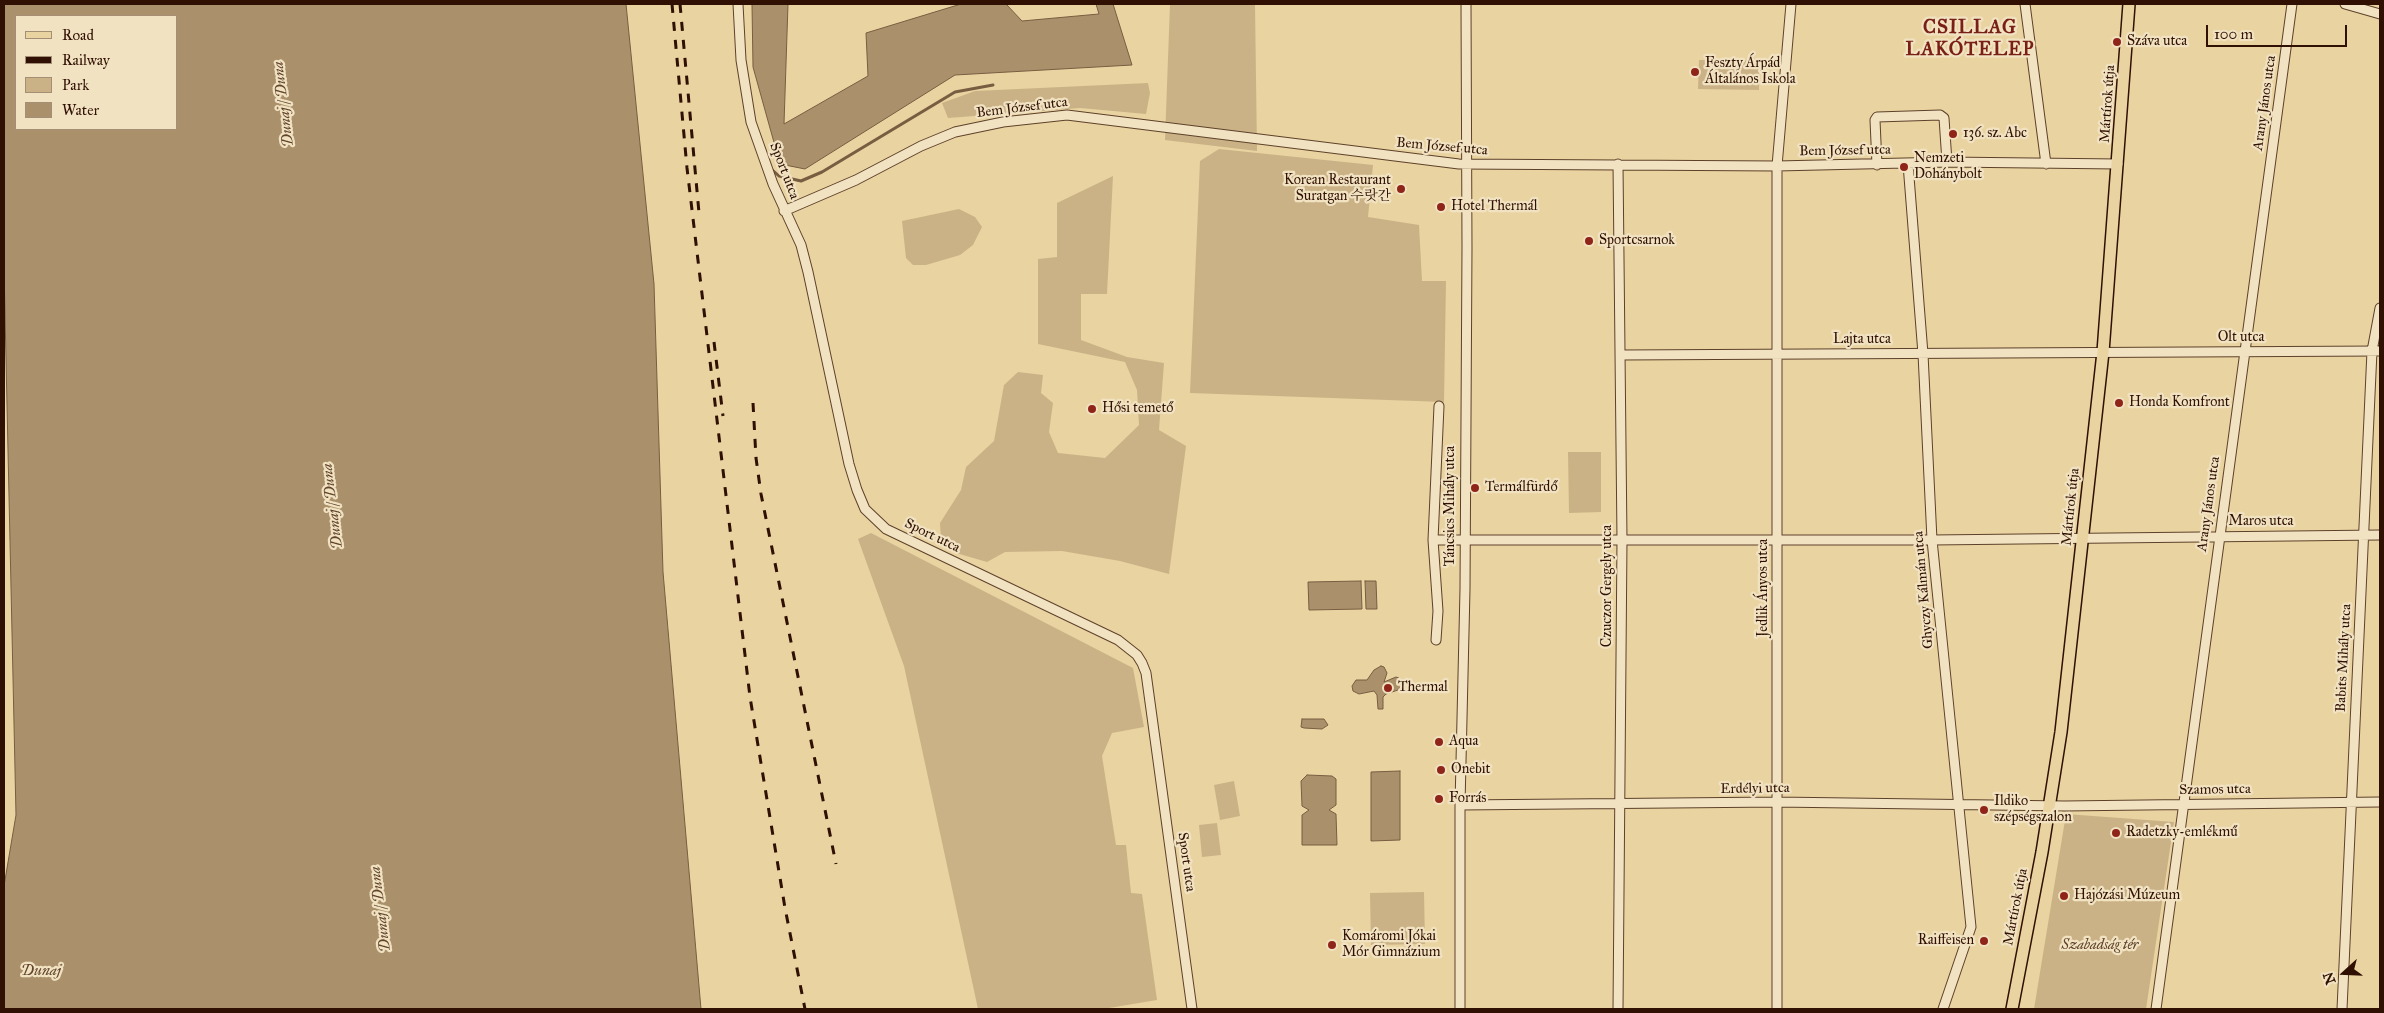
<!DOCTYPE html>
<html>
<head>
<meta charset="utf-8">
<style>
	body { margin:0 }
	#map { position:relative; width:2384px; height:1013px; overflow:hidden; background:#e9d3a1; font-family:"IM FELL Great Primer",serif }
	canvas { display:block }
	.frame { position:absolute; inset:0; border:5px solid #301002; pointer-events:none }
	.legend { position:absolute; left:15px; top:15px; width:162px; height:115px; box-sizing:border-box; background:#f1e2c2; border:1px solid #a48e75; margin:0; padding:6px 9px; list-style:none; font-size:15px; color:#301002 }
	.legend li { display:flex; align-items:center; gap:10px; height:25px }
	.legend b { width:25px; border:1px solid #a48e75 }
	.north { position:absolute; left:2319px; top:948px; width:50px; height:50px; -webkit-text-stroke:4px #f1e2c2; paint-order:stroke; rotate:250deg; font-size:14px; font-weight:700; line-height:20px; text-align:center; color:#301002 }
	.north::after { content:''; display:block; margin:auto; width:18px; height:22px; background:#301002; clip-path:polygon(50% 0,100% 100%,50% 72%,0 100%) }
	.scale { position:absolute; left:2206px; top:25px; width:141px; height:22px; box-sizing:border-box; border:2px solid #301002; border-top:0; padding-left:6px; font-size:15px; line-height:18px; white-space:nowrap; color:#301002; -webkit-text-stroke:4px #f1e2c2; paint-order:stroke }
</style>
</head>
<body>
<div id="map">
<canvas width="2384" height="1013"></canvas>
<div class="frame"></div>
<ul class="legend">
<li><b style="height:6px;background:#e9d3a1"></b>Road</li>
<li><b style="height:6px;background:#301002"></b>Railway</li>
<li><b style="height:14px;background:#cab286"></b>Park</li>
<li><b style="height:14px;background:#aa916b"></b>Water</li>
</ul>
<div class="north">N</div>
<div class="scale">100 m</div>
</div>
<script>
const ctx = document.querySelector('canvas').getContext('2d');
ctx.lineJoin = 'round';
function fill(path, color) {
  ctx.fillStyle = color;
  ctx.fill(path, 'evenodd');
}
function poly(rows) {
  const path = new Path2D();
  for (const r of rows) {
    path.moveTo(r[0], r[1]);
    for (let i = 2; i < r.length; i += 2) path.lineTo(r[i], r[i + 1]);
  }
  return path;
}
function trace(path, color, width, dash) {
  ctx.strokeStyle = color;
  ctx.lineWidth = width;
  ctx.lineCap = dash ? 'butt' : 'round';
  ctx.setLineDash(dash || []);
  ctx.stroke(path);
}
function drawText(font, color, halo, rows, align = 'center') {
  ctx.font = font + ' "IM FELL Great Primer","Noto Serif KR",serif';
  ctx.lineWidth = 4.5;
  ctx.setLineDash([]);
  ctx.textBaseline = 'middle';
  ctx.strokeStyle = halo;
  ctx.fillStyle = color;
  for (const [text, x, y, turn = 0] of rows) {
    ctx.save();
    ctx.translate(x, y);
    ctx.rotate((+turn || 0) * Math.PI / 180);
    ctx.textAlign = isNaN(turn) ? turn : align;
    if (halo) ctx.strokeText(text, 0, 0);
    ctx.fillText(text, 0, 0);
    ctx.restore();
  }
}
fill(poly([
	[1170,4,1255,4,1257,151,1165,140],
	[1699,60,1759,60,1759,90,1698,89],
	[1148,83,1150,93,1146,114,1080,108,948,118,942,103,975,91],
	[1219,149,1373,165,1368,217,1419,225,1422,281,1446,281,1444,402,1190,393,1200,161],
	[1113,176,1107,294,1081,294,1081,340,1127,357,1164,363,1159,430,1186,446,1169,574,1120,561,1062,551,1005,552,987,562,956,553,941,540,940,523,961,490,966,467,994,441,1004,385,1018,372,1043,375,1041,393,1053,403,1049,432,1058,453,1105,458,1139,425,1137,390,1125,362,1038,344,1038,259,1057,257,1057,203],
	[959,209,975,217,982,227,973,245,960,255,926,265,913,265,906,258,902,221],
	[1568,452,1601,452,1601,512,1569,513],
	[871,533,1133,668,1144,727,1112,733,1102,756,1116,845,1126,845,1131,893,1142,894,1157,1000,1103,1009,978,1009,904,666,858,539],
	[1234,781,1240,816,1220,820,1214,785],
	[2066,814,2174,822,2146,1009,2034,1009],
	[1217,823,1221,855,1202,857,1199,825],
	[1424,892,1425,944,1371,945,1370,893]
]), '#cab286');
const water = poly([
	[4,4,626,4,654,284,663,572,701,1009,4,1009,4,886,16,815,4,268,4,4],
	[176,16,176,129,16,129,16,16,176,16],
	[752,4,788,4,784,124,868,76,866,33,961,4,1006,4,1022,21,1099,14,1096,4,1113,4,1132,65,955,75,805,169,780,164,753,67,752,4],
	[1361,581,1362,609,1309,610,1308,582,1361,581],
	[1365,581,1376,581,1377,609,1366,609,1365,581],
	[1381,666,1384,667,1387,673,1384,682,1396,677,1399,678,1401,686,1398,690,1386,694,1383,697,1383,709,1378,709,1377,695,1374,691,1359,694,1353,691,1352,686,1356,680,1367,680,1374,670,1381,666],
	[1302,719,1324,719,1328,725,1322,729,1304,728,1301,727,1302,719],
	[1400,771,1400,840,1371,841,1371,772,1400,771],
	[1307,775,1332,776,1336,779,1336,805,1329,810,1336,814,1337,845,1302,845,1302,815,1309,810,1302,806,1301,781,1307,775]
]);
fill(water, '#aa916b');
trace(water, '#795d41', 1);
trace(poly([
	[770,168,779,176,801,181,822,172,955,92,993,85]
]), '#795d41', 3);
const minor = poly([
	[738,4,741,60,751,122,773,184,801,245,808,272,849,464,857,490,865,509,886,529,1118,640,1137,655,1142,663,1146,673,1192,1009],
	[2025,4,2046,164],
	[2345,4,2380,14],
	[1908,164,1923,354,1932,540,1971,927,1943,1009],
	[1877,165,1875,120,1877,117,1940,115,1944,118,1947,162],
	[784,211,856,180,921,146,955,132,1003,122,1067,115,1459,164,1777,166,1947,162,2118,164],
	[1621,355,2380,351],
	[1439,406,1433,540,1932,540,2380,535],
	[1433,540,1438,611,1436,640],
	[1460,805,1777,802,2065,806,2380,802],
	[1460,1009,1460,805,1465,589,1467,247,1466,4],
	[1618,1009,1622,540,1618,164],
	[1777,1009,1777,166,1791,4],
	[2156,1009,2292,4],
	[2342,1009,2372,351,2380,308]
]);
const major = poly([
	[2012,1009,2042,852,2061,732,2103,352,2129,4]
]);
trace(minor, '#5e412a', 11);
trace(major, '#301002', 14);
trace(minor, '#f1e2c2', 9);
trace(major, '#e9d3a1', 11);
trace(poly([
	[672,4,687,168,750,697,785,908,805,1009],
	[680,4,699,213],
	[714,342,723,416],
	[753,403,756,458,761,494,836,864]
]), '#301002', 3, [9, 9]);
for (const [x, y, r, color] of [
	[2117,42,5,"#8f2418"],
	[1695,72,5,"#8f2418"],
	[1953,134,5,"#8f2418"],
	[1904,167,5,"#8f2418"],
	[1401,189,5,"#8f2418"],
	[1441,207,5,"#8f2418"],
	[1589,241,5,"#8f2418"],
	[2119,403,5,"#8f2418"],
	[1092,409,5,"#8f2418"],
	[1475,488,5,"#8f2418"],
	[1388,688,5,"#8f2418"],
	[1439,742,5,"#8f2418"],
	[1441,770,5,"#8f2418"],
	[1439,799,5,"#8f2418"],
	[1984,810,5,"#8f2418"],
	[2116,833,5,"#8f2418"],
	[2064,896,5,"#8f2418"],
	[1984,941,5,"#8f2418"],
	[1332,945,5,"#8f2418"]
]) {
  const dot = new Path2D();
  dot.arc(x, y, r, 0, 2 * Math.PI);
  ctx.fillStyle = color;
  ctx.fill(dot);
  trace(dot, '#f1e2c2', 2);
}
drawText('14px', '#301002', '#f1e2c2', [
	["Száva utca",2127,42],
	["Feszty Árpád",1705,64],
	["Általános Iskola",1705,80],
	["136. sz. Abc",1963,134],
	["Nemzeti",1914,159],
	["Dohánybolt",1914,175],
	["Korean Restaurant",1391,181,"right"],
	["Suratgan 수랏간",1391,197,"right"],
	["Hotel Thermál",1451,207],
	["Sportcsarnok",1599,241],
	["Honda Komfront",2129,403],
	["Hősi temető",1102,409],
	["Termálfürdő",1485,488],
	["Thermal",1398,688],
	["Aqua",1449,742],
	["Onebit",1451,770],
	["Forrás",1449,799],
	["Ildiko",1994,802],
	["szépségszalon",1994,818],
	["Radetzky-emlékmű",2126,833],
	["Hajózási Múzeum",2074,896],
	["Komáromi Jókai",1342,937],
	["Mór Gimnázium",1342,953],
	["Raiffeisen",1974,941,"right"]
], 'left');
drawText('14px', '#301002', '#f1e2c2', [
	["Arany János utca",2265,103,-82],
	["Mártírok útja",2108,104,-86],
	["Bem József utca",1022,108,-7],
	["Bem József utca",1442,147,5],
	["Bem József utca",1845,151,-1],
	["Sport utca",784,171,69],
	["Olt utca",2241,338],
	["Lajta utca",1862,340],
	["Arany János utca",2209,504,-82],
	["Táncsics Mihály utca",1451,506,-90],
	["Mártírok útja",2071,507,-84],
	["Maros utca",2261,522],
	["Sport utca",932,536,26],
	["Czuczor Gergely utca",1608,586,-90],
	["Jedlik Ányos utca",1764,588,-90],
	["Ghyczy Kálmán utca",1924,590,-95],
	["Babits Mihály utca",2344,658,-87],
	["Erdélyi utca",1755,789,-1],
	["Szamos utca",2215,790,-1],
	["Sport utca",1186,862,82],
	["Mártírok útja",2016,907,-79]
]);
drawText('italic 14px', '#5e412a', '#f1e2c2', [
	["Szabadság tér",2100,946]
]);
drawText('italic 15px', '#61442c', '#f1e2c2', [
	["Dunaj / Duna",284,104,-97],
	["Dunaj / Duna",333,506,-97],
	["Dunaj / Duna",381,909,-97],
	["Dunaj",41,971]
]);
ctx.letterSpacing = '1px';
drawText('bold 19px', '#7a1f14', '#f1e2c2', [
	["CSILLAG",1970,28],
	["LAKÓTELEP",1970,50]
]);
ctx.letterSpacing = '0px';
</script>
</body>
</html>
